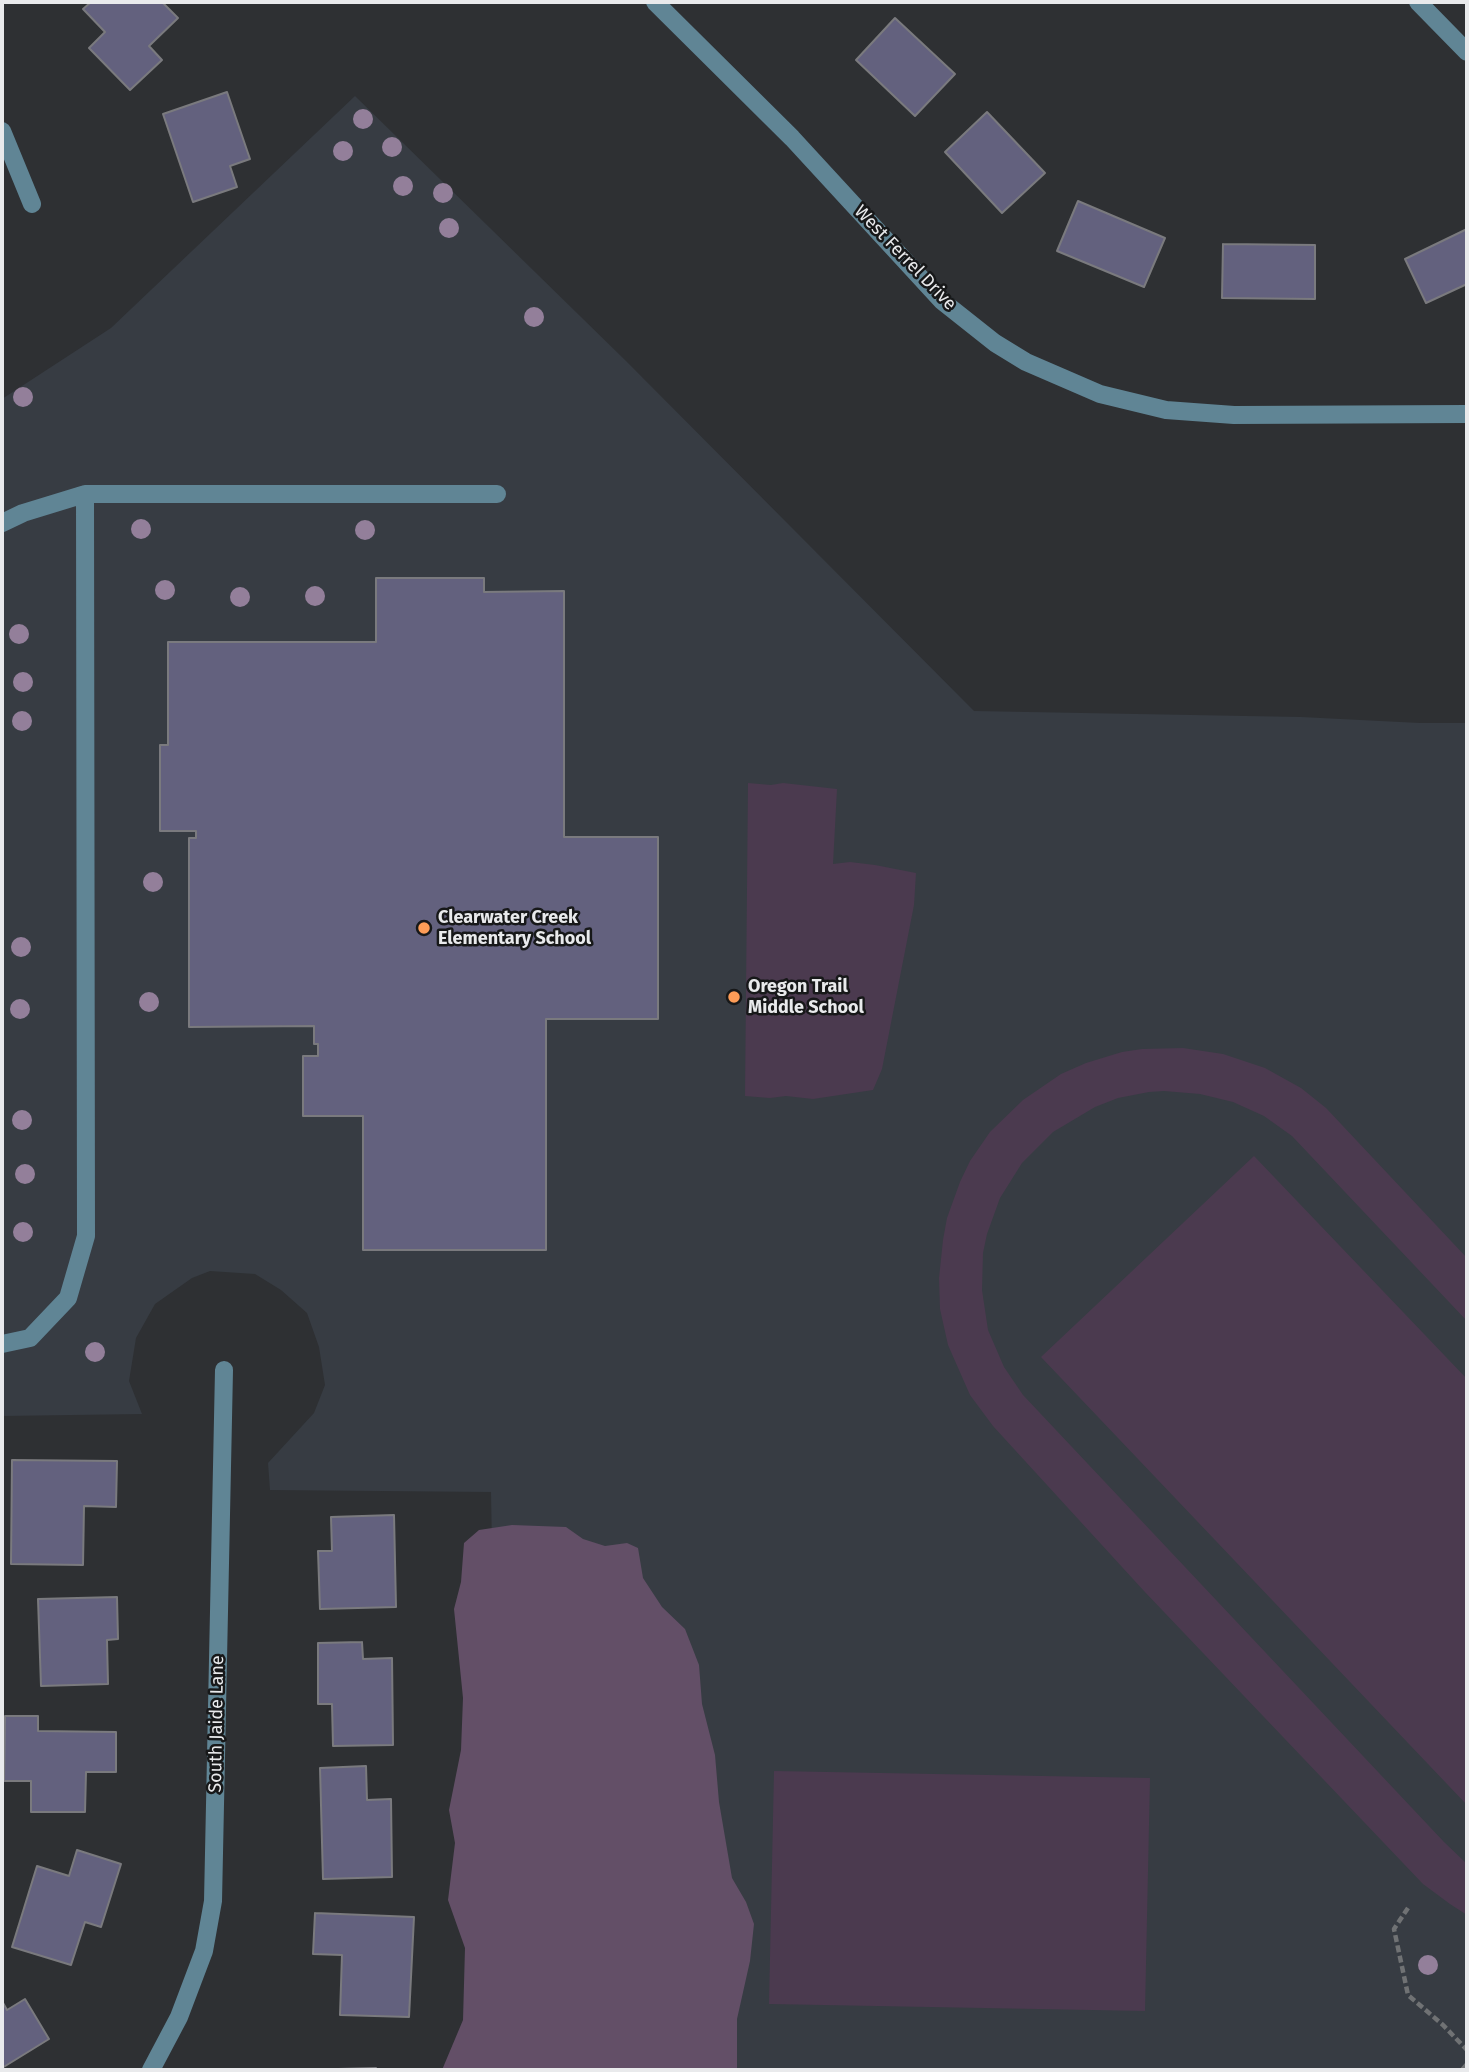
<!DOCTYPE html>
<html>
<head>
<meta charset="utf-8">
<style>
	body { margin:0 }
	#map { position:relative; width:1469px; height:2072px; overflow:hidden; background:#2e3033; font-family:"Fira Sans",sans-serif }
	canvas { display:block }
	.frame { position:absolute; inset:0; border:4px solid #e9eaec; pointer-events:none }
</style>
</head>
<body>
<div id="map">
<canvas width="1469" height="2072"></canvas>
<div class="frame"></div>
</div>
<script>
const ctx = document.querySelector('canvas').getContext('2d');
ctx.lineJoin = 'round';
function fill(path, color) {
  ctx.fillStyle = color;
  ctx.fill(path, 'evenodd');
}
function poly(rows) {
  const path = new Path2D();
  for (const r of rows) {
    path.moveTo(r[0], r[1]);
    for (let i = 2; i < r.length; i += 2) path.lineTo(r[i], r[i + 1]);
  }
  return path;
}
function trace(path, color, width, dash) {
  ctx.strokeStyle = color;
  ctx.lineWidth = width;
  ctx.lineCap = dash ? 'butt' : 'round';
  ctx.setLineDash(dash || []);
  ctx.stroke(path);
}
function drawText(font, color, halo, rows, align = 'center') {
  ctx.font = font + ' "Fira Sans",sans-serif';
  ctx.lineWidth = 5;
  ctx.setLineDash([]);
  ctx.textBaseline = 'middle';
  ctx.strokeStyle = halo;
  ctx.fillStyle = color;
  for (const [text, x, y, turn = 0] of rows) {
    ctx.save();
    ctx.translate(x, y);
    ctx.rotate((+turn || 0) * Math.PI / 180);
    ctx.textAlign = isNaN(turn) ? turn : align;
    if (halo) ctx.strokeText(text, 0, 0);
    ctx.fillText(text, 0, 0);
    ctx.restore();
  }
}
fill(poly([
	[355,96,626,361,974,711,1301,717,1420,723,1467,723,1467,2070,501,2070,491,1492,270,1490,268,1463,314,1413,325,1385,319,1347,307,1313,281,1290,255,1274,210,1271,192,1278,155,1304,136,1338,129,1381,142,1414,2,1416,2,399,111,328]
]), '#373c43');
fill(poly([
	[748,783,771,785,783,783,837,789,833,864,850,862,875,865,916,873,914,905,882,1069,873,1090,813,1099,786,1096,770,1098,745,1096],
	[1183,1048,1223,1054,1265,1068,1301,1088,1326,1108,1467,1258,1467,1321,1292,1136,1264,1116,1233,1102,1200,1094,1164,1091,1149,1092,1118,1098,1095,1107,1053,1132,1022,1163,1000,1198,987,1234,983,1253,982,1290,988,1330,1004,1367,1023,1395,1444,1842,1467,1864,1467,1915,1450,1904,1423,1884,1144,1591,993,1426,970,1395,948,1345,940,1309,939,1278,943,1240,947,1218,960,1182,970,1161,990,1132,1023,1100,1061,1074,1086,1063,1122,1052,1142,1049],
	[1254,1156,1467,1379,1467,1805,1041,1357],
	[774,1771,1150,1778,1145,2011,769,2004]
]), '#4b3a4f');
fill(poly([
	[512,1525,566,1527,583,1539,605,1546,627,1543,638,1548,643,1578,662,1607,685,1629,699,1665,702,1704,715,1755,719,1802,732,1878,746,1902,754,1924,750,1961,737,2019,737,2070,442,2070,463,2020,465,1948,448,1900,455,1843,449,1810,461,1750,463,1698,454,1609,461,1582,464,1543,479,1530]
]), '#634f67');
const building = poly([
	[91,2,162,2,178,18,149,46,162,60,130,90,89,48,105,32,83,9,91,2],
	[895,18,955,74,915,116,856,60,895,18],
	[227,92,250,159,230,166,237,187,193,202,163,114,227,92],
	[987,112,1045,173,1002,213,945,152,987,112],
	[1078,201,1165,238,1144,287,1057,251,1078,201],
	[1467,229,1467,284,1426,303,1405,259,1467,229],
	[1223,244,1315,245,1315,299,1222,298,1223,244],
	[376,578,484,578,484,592,564,591,564,837,658,837,658,1019,546,1019,546,1250,363,1250,363,1116,303,1116,303,1056,318,1056,318,1044,314,1044,314,1026,189,1027,189,838,196,838,196,831,160,831,160,745,168,745,168,642,376,642,376,578],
	[12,1460,117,1461,116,1507,84,1506,83,1565,11,1564,12,1460],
	[394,1515,396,1607,320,1609,318,1551,332,1551,331,1517,394,1515],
	[117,1597,118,1639,107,1640,108,1684,41,1686,38,1599,117,1597],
	[362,1642,363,1659,392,1658,393,1745,333,1746,332,1704,318,1704,318,1643,362,1642],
	[5,1716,38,1716,38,1731,116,1732,116,1772,86,1772,85,1812,31,1812,31,1781,4,1781,5,1716],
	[366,1766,367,1800,391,1799,392,1877,323,1879,320,1768,366,1766],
	[77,1850,121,1864,101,1927,85,1922,71,1965,12,1947,37,1866,69,1876,77,1850],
	[315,1913,414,1917,409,2017,340,2015,342,1955,313,1954,315,1913],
	[25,1999,49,2039,2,2068,2,2001,7,2010,25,1999],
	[376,2068,376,2070,300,2070,376,2068]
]);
fill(building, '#63617e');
trace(building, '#7a7a7e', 2);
trace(poly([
	[1408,1908,1394,1929,1408,1995,1443,2025,1467,2050],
	[1462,2070,1467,2064]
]), '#707274', 4.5, [7, 3.5]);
trace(poly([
	[655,2,792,138,942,301,995,343,1026,362,1100,394,1166,410,1234,415,1467,414],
	[1418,2,1467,52],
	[2,131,32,204],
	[2,523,23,513,85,494,497,494],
	[2,1344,30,1338,68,1298,86,1236,85,494],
	[151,2070,179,2017,204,1951,213,1901,224,1370]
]), '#608595', 18);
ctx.fillStyle = '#937f9a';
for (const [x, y] of [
	[363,119],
	[392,147],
	[343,151],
	[403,186],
	[443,193],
	[449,228],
	[534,317],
	[23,397],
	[141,529],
	[365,530],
	[165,590],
	[315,596],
	[240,597],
	[19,634],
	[23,682],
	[22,721],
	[153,882],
	[21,947],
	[149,1002],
	[20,1009],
	[22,1120],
	[25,1174],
	[23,1232],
	[95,1352],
	[1428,1965]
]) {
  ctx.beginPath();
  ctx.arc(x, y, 10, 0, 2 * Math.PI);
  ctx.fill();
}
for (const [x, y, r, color] of [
	[424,928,7,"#fd9c57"],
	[734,997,7,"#fd9c57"]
]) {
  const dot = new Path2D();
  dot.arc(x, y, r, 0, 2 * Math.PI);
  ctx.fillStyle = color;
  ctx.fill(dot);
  trace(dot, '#171819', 2.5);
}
drawText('18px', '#e9eaec', '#171819', [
	["West Ferrel Drive",905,258,46],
	["South Jaide Lane",217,1724,-89]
]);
drawText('bold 18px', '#e9eaec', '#171819', [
	["Clearwater Creek",438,918],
	["Elementary School",438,939],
	["Oregon Trail",748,987],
	["Middle School",748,1008]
], 'left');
</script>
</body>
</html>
